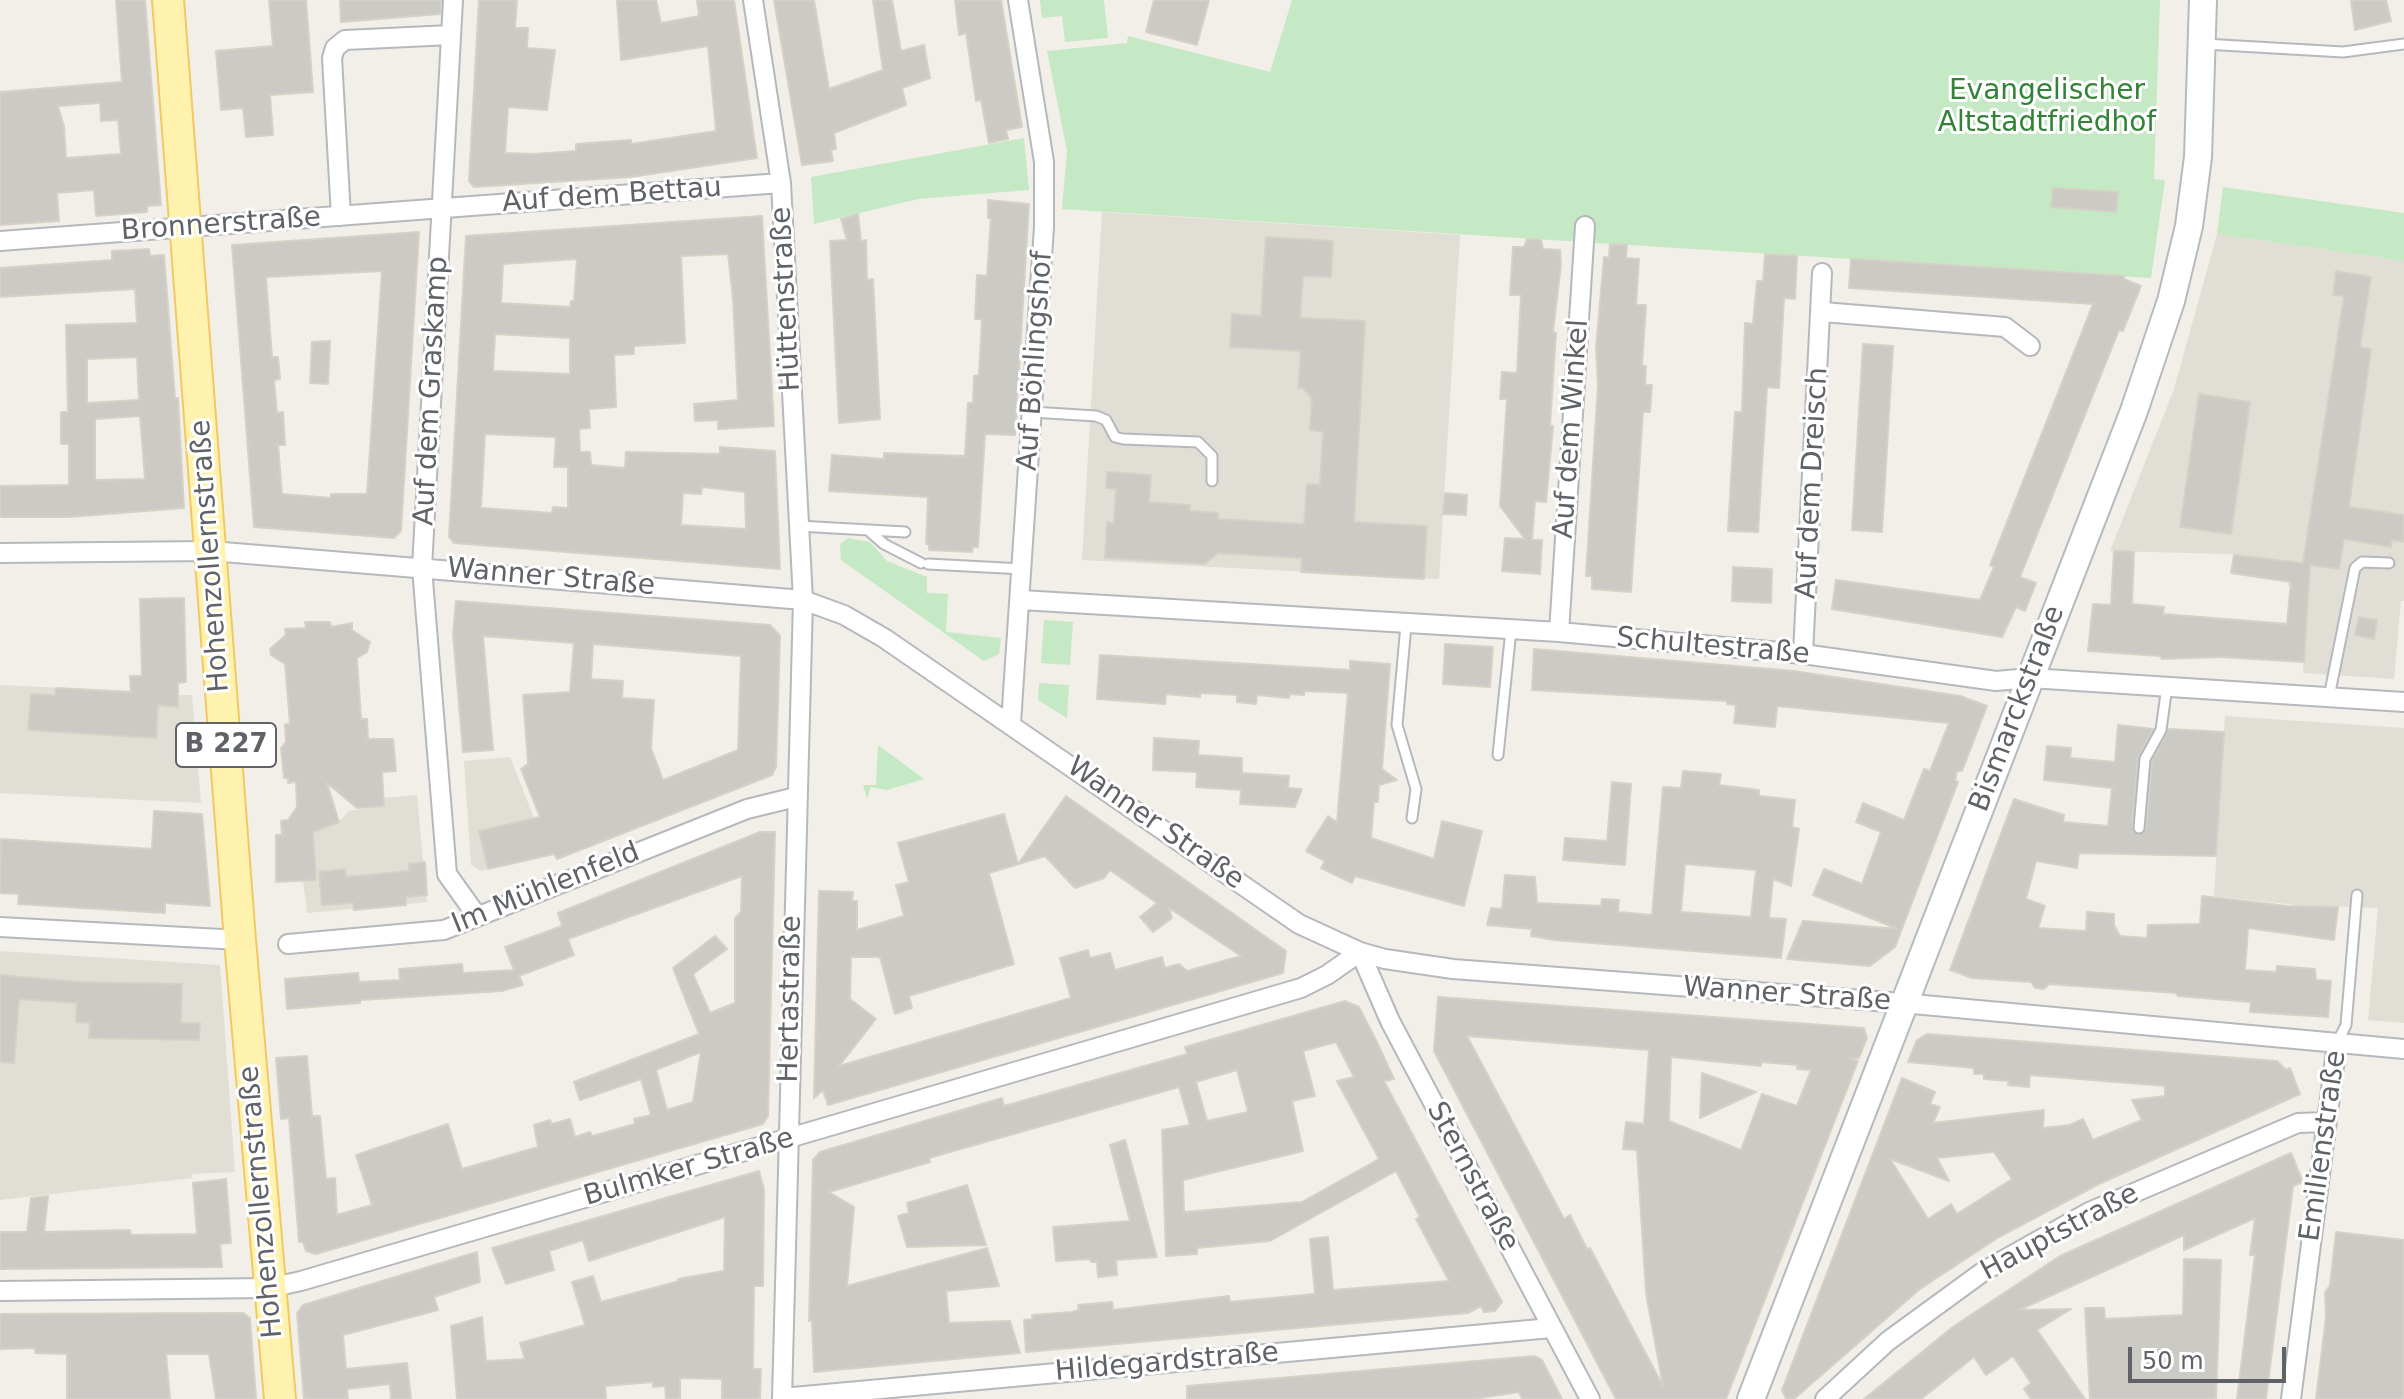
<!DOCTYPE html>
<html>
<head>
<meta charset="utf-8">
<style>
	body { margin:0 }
	#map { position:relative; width:2404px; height:1399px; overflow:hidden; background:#f1efe8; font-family:"DejaVu Sans",sans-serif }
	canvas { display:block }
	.scale { position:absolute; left:2128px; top:1347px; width:158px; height:36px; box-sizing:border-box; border:4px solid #5f6368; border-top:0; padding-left:10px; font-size:24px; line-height:28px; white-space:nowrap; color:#5f6368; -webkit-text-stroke:6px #fff; paint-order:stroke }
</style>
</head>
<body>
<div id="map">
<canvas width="2404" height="1399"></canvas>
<div class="scale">50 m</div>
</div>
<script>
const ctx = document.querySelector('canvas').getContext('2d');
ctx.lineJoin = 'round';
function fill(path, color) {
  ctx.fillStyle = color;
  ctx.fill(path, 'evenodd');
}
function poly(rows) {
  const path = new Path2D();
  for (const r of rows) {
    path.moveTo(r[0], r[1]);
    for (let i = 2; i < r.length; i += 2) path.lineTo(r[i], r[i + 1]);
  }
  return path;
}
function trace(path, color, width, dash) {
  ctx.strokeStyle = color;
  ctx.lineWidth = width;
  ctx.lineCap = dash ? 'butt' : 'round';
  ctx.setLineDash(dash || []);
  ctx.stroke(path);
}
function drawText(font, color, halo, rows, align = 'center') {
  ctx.font = font + ' "DejaVu Sans",sans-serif';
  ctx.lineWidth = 6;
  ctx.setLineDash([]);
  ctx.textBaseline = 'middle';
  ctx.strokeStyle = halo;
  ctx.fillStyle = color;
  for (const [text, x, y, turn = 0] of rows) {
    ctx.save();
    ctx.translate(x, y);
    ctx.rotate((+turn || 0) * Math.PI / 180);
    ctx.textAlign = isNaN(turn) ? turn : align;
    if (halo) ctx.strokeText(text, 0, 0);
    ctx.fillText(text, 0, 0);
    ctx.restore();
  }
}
fill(poly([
	[1102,212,1460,235,1439,579,1082,560],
	[2217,234,2404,261,2404,601,2401,601,2394,679,2303,673,2308,589,2288,586,2290,561,2227,554,2110,551,2174,389],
	[0,685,131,691,131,695,148,696,192,695,201,803,0,793],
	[2225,716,2404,728,2404,1023,2368,1020,2378,908,2296,905,2214,896],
	[510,757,534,818,540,816,554,854,481,871,471,865,464,761],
	[417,795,427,902,307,913,303,880,309,832,319,823,339,822,349,811,381,806,383,798],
	[0,951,220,965,235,1172,192,1174,192,1178,0,1200]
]), '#e1ded6');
fill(poly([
	[1040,0,1104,0,1108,38,1065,42,1062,16,1042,18],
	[1292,0,2160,0,2154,179,2165,180,2151,278,1062,209,1067,151,1047,51,1127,43,1128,36,1270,72],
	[1024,138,1029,190,918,199,814,224,811,177],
	[2223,187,2404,213,2404,261,2217,234],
	[848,538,870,542,887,561,927,577,927,593,948,594,946,632,1001,638,999,654,984,661,841,560,840,544],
	[1044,620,1073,622,1070,665,1041,663],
	[1039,683,1069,685,1067,718,1038,700],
	[878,745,924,779,887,790,871,787,867,799,863,785,876,785]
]), '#c5e8c5');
const building = poly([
	[116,0,145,0,161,205,147,206,147,212,96,216,94,190,57,193,59,221,0,225,0,92,122,82,116,0],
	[100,103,101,121,118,120,121,154,66,158,64,127,58,106,100,103],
	[269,0,306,0,313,92,270,95,273,135,246,137,243,108,221,110,216,51,273,46,269,0],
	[340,0,441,0,440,14,341,22,340,0],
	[479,0,517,0,515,28,528,28,527,48,555,50,547,110,508,107,505,153,534,154,576,151,576,144,631,140,631,144,716,131,708,46,621,60,617,0,656,0,661,23,699,16,697,0,734,0,757,158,631,177,474,187,469,181,479,0],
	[774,0,814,0,829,89,883,70,873,0,892,0,901,51,924,45,930,78,902,88,906,105,834,133,836,149,831,150,833,161,802,165,774,0],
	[955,0,1001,0,1022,127,1006,130,1008,139,989,143,981,100,976,101,966,33,959,35,955,0],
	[1154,0,1209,0,1197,45,1146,32,1154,0],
	[2351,0,2386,0,2391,21,2355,30,2351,0],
	[2053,188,2118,192,2116,212,2051,207,2053,188],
	[988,200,1029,204,1015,435,985,434,978,547,973,547,972,552,929,550,929,544,926,544,928,497,829,491,832,455,884,459,884,453,965,456,968,403,973,403,974,376,979,375,982,319,975,319,977,275,987,276,991,218,988,218,988,200],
	[858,214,861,241,866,240,867,280,873,279,880,419,839,423,830,241,847,240,841,219,858,214],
	[762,216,774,426,718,429,718,420,695,421,694,404,738,400,733,299,728,254,681,256,685,343,634,346,634,354,614,355,616,407,589,409,590,428,579,429,580,452,590,452,591,465,625,468,626,452,720,454,720,447,775,451,780,569,454,543,449,537,466,236,762,216],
	[577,259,574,301,571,301,570,307,501,303,503,264,577,259],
	[495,334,570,338,570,374,493,371,495,334],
	[485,434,556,437,554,467,568,467,568,508,553,507,552,513,481,508,485,434],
	[702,487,745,492,746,529,681,525,683,493,701,494,702,487],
	[419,232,401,531,394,538,254,527,232,245,419,232],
	[382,271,367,494,331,494,331,498,282,494,278,445,285,445,283,412,277,413,274,380,280,379,278,357,272,357,266,277,382,271],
	[1266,237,1333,241,1331,277,1303,276,1300,318,1365,321,1354,522,1427,526,1424,579,1301,572,1302,558,1218,553,1205,564,1105,558,1107,522,1114,523,1116,489,1106,488,1107,472,1151,475,1149,502,1190,505,1190,511,1218,513,1218,519,1304,524,1307,484,1320,485,1323,432,1310,430,1312,398,1303,388,1298,388,1301,351,1230,347,1232,314,1261,316,1266,237],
	[1527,239,1541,240,1543,249,1560,250,1561,264,1553,332,1556,333,1550,426,1553,426,1546,502,1535,501,1532,540,1542,540,1540,574,1502,571,1505,538,1525,539,1500,506,1507,399,1500,399,1502,372,1517,373,1521,295,1510,295,1513,247,1524,247,1527,239],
	[1610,244,1627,245,1626,258,1639,259,1636,305,1646,305,1642,366,1646,366,1645,385,1652,385,1650,412,1643,412,1631,592,1592,589,1592,576,1586,576,1598,385,1596,348,1604,257,1609,258,1610,244],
	[149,249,150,256,164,255,175,398,178,398,184,508,69,517,0,517,0,486,69,485,69,444,61,444,61,412,68,412,66,325,137,323,135,289,0,297,0,268,112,260,112,251,149,249],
	[137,357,139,400,87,403,87,359,137,357],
	[140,416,145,479,95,480,95,419,140,416],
	[1765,254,1797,256,1795,299,1784,298,1779,388,1767,387,1758,532,1728,531,1735,412,1742,412,1745,323,1753,324,1757,281,1763,281,1765,254],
	[1851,259,2124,276,2124,279,2141,286,2123,331,2119,330,2020,577,2036,583,2025,611,2016,607,2002,637,1832,609,1836,580,1980,600,1994,567,1990,565,2093,304,1849,288,1851,259],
	[2336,271,2371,277,2360,347,2371,349,2349,507,2404,515,2404,542,2392,540,2391,547,2344,539,2339,569,2310,565,2304,662,2220,657,2162,659,2160,656,2088,651,2093,604,2111,605,2114,551,2134,552,2132,604,2164,607,2163,614,2287,624,2291,582,2231,573,2234,555,2303,563,2344,296,2333,295,2336,271],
	[330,341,328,384,310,383,312,342,330,341],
	[1863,344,1893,346,1882,532,1852,530,1863,344],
	[2199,394,2250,402,2231,534,2180,527,2199,394],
	[1445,493,1467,495,1466,515,1443,514,1445,493],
	[1733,567,1772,569,1771,603,1732,601,1733,567],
	[184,598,186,682,178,683,178,707,158,705,156,738,28,730,31,694,55,695,56,688,131,692,130,676,142,676,140,599,184,598],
	[456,601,770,625,780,636,776,767,772,775,557,859,554,854,488,869,479,831,540,817,521,769,528,764,523,695,570,692,574,643,483,636,493,750,463,752,453,634,456,601],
	[593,644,741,656,738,750,663,780,651,748,654,700,622,698,623,681,591,679,593,644],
	[2359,617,2377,620,2374,639,2355,635,2359,617],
	[305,622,330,622,331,627,352,623,352,630,370,642,367,652,357,658,361,719,367,719,368,739,393,739,396,771,382,772,384,806,357,808,327,783,339,822,313,832,316,880,276,882,276,835,282,835,281,821,288,820,297,807,296,782,288,783,288,778,284,778,281,748,286,742,285,725,290,723,285,664,271,655,270,649,286,635,285,629,306,628,305,622],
	[1445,644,1493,647,1490,687,1443,684,1445,644],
	[1534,649,1794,671,1960,696,1987,706,1962,771,1957,771,1955,781,1958,782,1895,947,1870,966,1787,959,1803,921,1898,929,1813,895,1824,869,1862,884,1881,832,1856,822,1863,803,1904,820,1924,769,1930,771,1949,723,1777,706,1775,727,1734,723,1736,705,1727,704,1727,701,1532,690,1534,649],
	[1100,655,1350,670,1350,661,1390,664,1382,769,1397,780,1379,785,1378,802,1374,802,1371,838,1434,859,1442,821,1482,831,1464,906,1355,876,1352,883,1321,868,1325,861,1306,851,1328,816,1337,822,1348,693,1304,691,1304,695,1290,694,1289,698,1257,695,1256,704,1237,702,1237,695,1200,693,1200,697,1166,694,1165,704,1097,699,1100,655],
	[2118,725,2153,729,2138,758,2132,827,2139,835,2146,829,2152,761,2169,729,2224,732,2216,856,2079,853,2077,868,2036,861,2026,899,2045,906,2038,928,2086,931,2087,912,2114,914,2114,925,2120,936,2147,938,2148,925,2200,924,2202,896,2287,906,2338,907,2334,940,2248,928,2245,970,2276,972,2277,966,2315,969,2316,980,2331,981,2328,1017,2250,1012,2251,1002,2178,996,2176,993,2049,984,2044,989,2035,988,2031,982,1972,978,1950,970,2014,799,2064,815,2063,822,2108,826,2112,788,2044,780,2047,746,2071,748,2070,758,2115,762,2118,725],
	[1154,738,1199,741,1198,755,1242,758,1242,773,1289,776,1288,788,1302,789,1295,807,1240,804,1241,790,1196,787,1197,772,1153,770,1154,738],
	[1683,771,1721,774,1719,785,1759,790,1759,796,1795,800,1792,827,1799,829,1791,886,1773,879,1769,918,1786,919,1781,958,1555,940,1531,936,1532,929,1487,925,1491,908,1502,909,1505,875,1535,877,1537,903,1601,906,1602,899,1619,900,1618,912,1652,915,1663,787,1681,788,1683,771],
	[1685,864,1756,870,1751,917,1681,912,1685,864],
	[1612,782,1631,784,1625,865,1563,860,1565,838,1607,841,1612,782],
	[1066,796,1286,951,1283,973,828,1105,823,1090,814,1098,819,891,853,892,852,901,857,901,857,930,904,916,896,885,909,882,898,843,1004,814,1018,864,1066,796],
	[1045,856,1075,888,1104,878,1110,870,1157,903,1140,917,1153,932,1172,918,1169,908,1241,956,1187,971,1179,964,1165,968,1162,957,1115,970,1110,953,1090,958,1088,950,1060,958,1071,998,839,1066,876,1019,850,999,851,957,880,957,895,1014,912,1008,909,996,1014,964,989,873,1045,856],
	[154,811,202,814,210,906,165,903,165,913,18,904,19,894,0,893,1,839,152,849,154,811],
	[760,832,775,832,768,1116,763,1124,316,1254,306,1251,303,1242,299,1242,289,1118,281,1119,276,1058,307,1056,312,1116,320,1116,326,1179,335,1178,337,1215,372,1205,356,1155,448,1124,462,1169,538,1147,534,1125,550,1120,551,1124,570,1119,575,1137,590,1132,592,1136,635,1124,634,1119,651,1115,641,1079,580,1100,574,1082,699,1034,673,968,715,936,727,949,693,974,710,1013,735,1003,735,918,741,912,742,876,568,939,574,955,519,976,523,985,502,991,360,1000,360,1003,287,1009,285,979,358,973,359,982,400,980,399,969,462,964,463,973,514,970,505,947,562,926,558,913,760,832],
	[701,1052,693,1102,667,1110,656,1070,701,1052],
	[425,862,427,895,406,897,406,905,354,910,353,903,322,905,319,872,345,869,346,877,409,871,409,864,425,862],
	[0,975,78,982,182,984,181,1023,200,1023,199,1040,89,1038,90,1023,76,1022,77,1003,19,999,14,1063,0,1062,0,975],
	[1438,997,1864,1028,1867,1038,1859,1058,1850,1058,1858,1061,1726,1399,1616,1399,1434,1051,1438,997],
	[1467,1036,1649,1050,1644,1124,1626,1122,1623,1149,1637,1150,1646,1293,1663,1386,1590,1248,1587,1249,1570,1215,1564,1219,1467,1036],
	[1671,1057,1761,1066,1761,1062,1798,1065,1797,1069,1811,1070,1797,1106,1762,1094,1741,1150,1669,1121,1671,1057],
	[1345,1001,1359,1007,1376,1040,1394,1079,1384,1081,1502,1302,1495,1311,1484,1312,1481,1306,1468,1313,1026,1352,1024,1320,1033,1319,1032,1315,1072,1312,1079,1310,1078,1305,1112,1302,1113,1310,1229,1296,1230,1302,1315,1294,1310,1239,1328,1237,1333,1290,1449,1281,1416,1219,1420,1217,1396,1171,1270,1241,1197,1248,1197,1254,1166,1256,1162,1130,1190,1125,1179,1087,929,1158,930,1162,829,1192,854,1207,847,1286,987,1248,999,1286,946,1291,949,1323,1010,1321,1020,1353,814,1372,812,1321,809,1321,813,1160,820,1152,1002,1098,1004,1106,1187,1054,1185,1047,1345,1001],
	[1336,1042,1354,1077,1337,1081,1379,1159,1302,1202,1184,1212,1183,1180,1303,1151,1292,1101,1315,1096,1303,1051,1336,1042],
	[1237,1070,1248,1112,1207,1121,1196,1082,1237,1070],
	[1927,1034,2277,1061,2286,1070,2290,1068,2300,1094,2099,1184,1999,1237,1920,1289,1794,1399,1786,1399,1782,1390,1902,1078,1935,1092,1930,1104,1940,1107,1933,1123,2044,1110,2043,1128,2070,1125,2083,1119,2093,1140,2142,1120,2132,1100,2165,1096,2165,1086,2030,1075,2029,1087,2008,1085,2009,1081,1984,1079,1984,1074,1974,1074,1974,1068,1908,1062,1917,1040,1927,1034],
	[1994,1152,2012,1179,1957,1214,1951,1204,1928,1219,1890,1159,1949,1181,1937,1158,1994,1152],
	[1702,1073,1756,1092,1700,1118,1702,1073],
	[1125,1140,1157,1257,1116,1260,1117,1275,1098,1277,1097,1262,1091,1262,1090,1259,1056,1261,1053,1227,1130,1221,1110,1145,1125,1140],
	[2291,1153,2303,1182,2293,1186,2266,1399,2237,1399,2255,1255,2250,1255,2255,1218,2184,1250,2184,1235,2019,1310,2071,1309,2037,1330,2085,1399,2031,1399,2024,1389,2031,1383,2013,1356,1986,1375,1974,1357,1921,1399,1864,1399,1954,1326,2060,1256,2291,1153],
	[759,1171,764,1189,763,1286,754,1286,753,1369,761,1369,760,1399,722,1399,722,1379,680,1378,680,1399,666,1399,665,1386,653,1387,653,1382,605,1386,606,1399,457,1399,451,1326,482,1317,486,1361,525,1359,520,1343,585,1325,572,1282,593,1276,601,1302,679,1281,678,1279,724,1271,725,1217,589,1261,583,1240,549,1251,554,1270,506,1284,492,1248,759,1171],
	[226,1179,231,1243,220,1244,222,1267,0,1269,0,1232,27,1232,31,1198,48,1196,44,1232,130,1230,131,1235,197,1234,193,1183,226,1179],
	[967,1185,986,1245,907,1247,898,1216,909,1213,907,1203,967,1185],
	[2336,1232,2404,1240,2404,1399,2316,1399,2326,1317,2325,1293,2330,1285,2336,1232],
	[477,1252,480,1282,434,1297,438,1310,343,1335,346,1369,407,1363,411,1399,391,1399,390,1384,347,1389,348,1399,304,1399,297,1313,303,1305,477,1252],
	[2184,1259,2221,1260,2216,1399,2090,1399,2085,1308,2104,1308,2105,1319,2183,1315,2184,1259],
	[243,1313,250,1318,256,1399,216,1399,209,1354,166,1354,170,1399,67,1399,67,1354,35,1353,35,1348,0,1349,0,1314,243,1313],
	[1534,1356,1542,1360,1562,1399,1522,1399,1519,1392,1473,1399,1187,1399,1187,1386,1534,1356]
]);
fill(building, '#cccac5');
trace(building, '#d6d1c6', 2);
const lane = poly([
	[2204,44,2343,52,2404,44],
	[1032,412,1096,416,1106,420,1115,437,1123,439,1198,442,1212,456,1212,481],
	[798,526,905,532],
	[868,530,884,544,921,563],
	[928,564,1023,569],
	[1406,625,1397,725,1416,789,1412,818],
	[2329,697,2355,568,2362,562,2389,563],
	[1498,755,1511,630],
	[2139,828,2145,759,2161,730,2167,686],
	[2337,1043,2346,1025,2357,895]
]);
const street = poly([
	[453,0,422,568,447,874,477,916],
	[753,0,781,183,803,600,782,1399],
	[341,216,332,58,335,48,345,40,451,35],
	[0,241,781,183],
	[1823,312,2005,327,2030,346],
	[0,553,211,551,803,600,844,615,884,638,1299,924,1360,952,1385,959,1453,969,1902,1003,2404,1049],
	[1021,600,1559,632,1803,654,1996,681,2030,678,2404,702],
	[1559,632,1585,226],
	[1803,654,1822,273],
	[1011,723,1044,227,1044,162,1018,0],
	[0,927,240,940],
	[288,944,444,930,747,809,796,797],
	[1360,952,1390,1021,1590,1399],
	[0,1291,269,1288,301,1281,1301,988,1327,975,1360,952],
	[782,1398,1551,1328],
	[1825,1399,1888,1341,1984,1271,2089,1212,2298,1123,2325,1122],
	[2291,1399,2337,1043]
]);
const secondary = poly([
	[1751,1399,2134,411,2171,301,2189,226,2198,157,2203,0]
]);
const primary = poly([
	[168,0,240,940,280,1399]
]);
trace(lane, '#b5b8bc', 13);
trace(street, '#b5b8bc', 22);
trace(secondary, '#b6babf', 30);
trace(primary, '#f2c960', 34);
trace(lane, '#fff', 9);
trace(street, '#fff', 18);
trace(secondary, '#fff', 26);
trace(primary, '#fff2af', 30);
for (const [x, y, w] of [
	[226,745,100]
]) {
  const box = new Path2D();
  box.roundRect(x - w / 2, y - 22, w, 44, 6);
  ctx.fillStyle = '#fff';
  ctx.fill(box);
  trace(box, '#5f6368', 2);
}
drawText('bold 26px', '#5f6368', null, [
	["B 227",226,745]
]);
drawText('28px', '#348238', '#fff', [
	["Evangelischer",2047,92],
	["Altstadtfriedhof",2047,124]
]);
drawText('28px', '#5f6368', '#fff', [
	["Auf dem Bettau",612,196,-4],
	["Bronnerstraße",221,225,-4],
	["Hüttenstraße",787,299,-93],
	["Auf Böhlingshof",1036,361,-86],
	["Auf dem Graskamp",432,391,-87],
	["Auf dem Winkel",1572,429,-86],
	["Auf dem Dreisch",1813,483,-87],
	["Hohenzollernstraße",211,556,-94],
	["Wanner Straße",551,578,5],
	["Schultestraße",1713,647,5],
	["Bismarckstraße",2018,709,-69],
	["Wanner Straße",1155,824,35],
	["Im Mühlenfeld",546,889,-22],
	["Wanner Straße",1787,995,4],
	["Hertastraße",791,999,-89],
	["Emilienstraße",2324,1146,-82],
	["Bulmker Straße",689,1168,-16],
	["Sternstraße",1472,1177,62],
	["Hohenzollernstraße",262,1202,-95],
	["Hauptstraße",2060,1233,-28],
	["Hildegardstraße",1167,1363,-5]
]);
</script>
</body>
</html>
